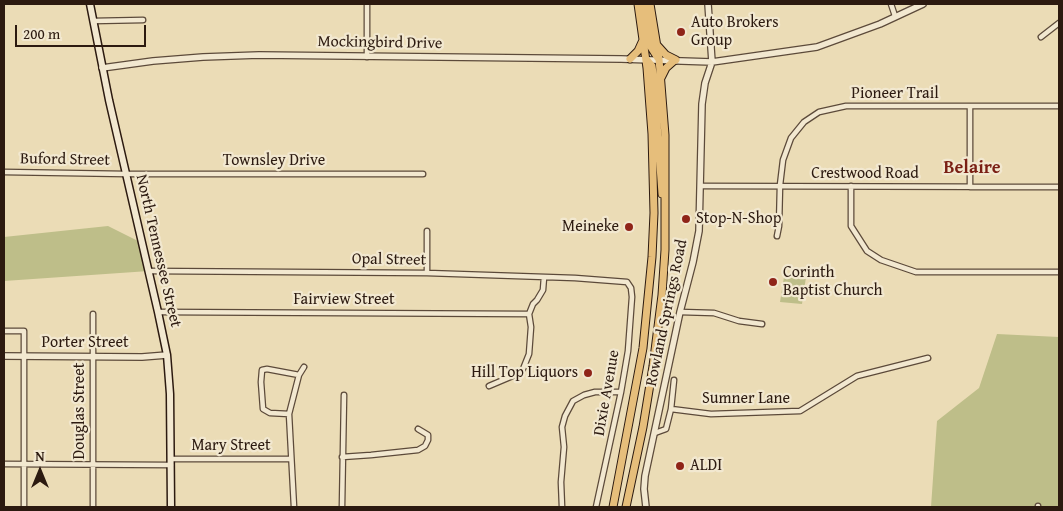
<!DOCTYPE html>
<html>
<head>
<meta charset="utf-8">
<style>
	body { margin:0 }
	#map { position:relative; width:1063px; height:511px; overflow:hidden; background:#ebdcb6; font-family:"Gentium Book Plus",serif }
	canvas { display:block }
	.frame { position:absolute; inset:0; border:5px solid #2c1a10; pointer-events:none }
	.north { position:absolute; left:15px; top:446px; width:50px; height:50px; -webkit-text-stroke:4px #f2e8d0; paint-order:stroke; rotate:0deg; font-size:14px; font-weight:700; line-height:20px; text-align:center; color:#2c1a10 }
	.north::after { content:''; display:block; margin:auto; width:18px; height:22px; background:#2c1a10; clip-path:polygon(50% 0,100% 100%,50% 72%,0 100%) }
	.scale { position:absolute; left:15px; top:25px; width:131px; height:22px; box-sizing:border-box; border:2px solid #2c1a10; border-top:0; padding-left:6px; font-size:15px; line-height:18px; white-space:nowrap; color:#2c1a10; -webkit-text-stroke:4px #f2e8d0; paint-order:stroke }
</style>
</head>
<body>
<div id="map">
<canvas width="1063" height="511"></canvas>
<div class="frame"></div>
<div class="north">N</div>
<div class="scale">200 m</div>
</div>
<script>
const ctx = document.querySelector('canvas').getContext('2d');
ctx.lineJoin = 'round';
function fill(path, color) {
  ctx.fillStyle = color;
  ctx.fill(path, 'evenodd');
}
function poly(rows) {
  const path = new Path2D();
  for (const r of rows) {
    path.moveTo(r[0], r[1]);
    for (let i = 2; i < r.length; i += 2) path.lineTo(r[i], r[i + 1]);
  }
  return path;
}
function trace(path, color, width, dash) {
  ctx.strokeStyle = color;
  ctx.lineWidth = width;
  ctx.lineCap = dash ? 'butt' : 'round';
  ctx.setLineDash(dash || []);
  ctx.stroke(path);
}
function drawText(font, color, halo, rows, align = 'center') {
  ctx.font = font + ' "Gentium Book Plus",serif';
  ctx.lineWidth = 4.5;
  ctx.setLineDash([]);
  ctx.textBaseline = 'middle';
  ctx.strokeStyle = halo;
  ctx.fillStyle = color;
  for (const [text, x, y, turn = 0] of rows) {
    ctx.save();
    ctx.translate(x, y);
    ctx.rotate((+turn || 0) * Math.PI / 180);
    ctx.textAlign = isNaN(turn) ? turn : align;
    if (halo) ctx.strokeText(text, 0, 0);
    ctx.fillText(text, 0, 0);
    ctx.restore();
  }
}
fill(poly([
	[108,226,142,243,149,271,4,281,4,237],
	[784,277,806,277,802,304,780,302],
	[997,334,1059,337,1059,507,931,507,937,421,979,388]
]), '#bebe89');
const minor = poly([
	[367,4,367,57],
	[891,4,895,16],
	[93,21,143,20],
	[1041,37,1059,23],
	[4,172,126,174,423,174],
	[701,186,1059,187],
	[851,186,851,226,867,251,881,260,916,272,1059,272],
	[970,187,970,106],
	[777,236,779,226,780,185,783,160,791,138,804,122,819,112,846,106,1059,106],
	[149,271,427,273,575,278,627,282,631,288,632,297,628,351,621,392,596,507],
	[427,273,427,231],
	[158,312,529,314],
	[680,312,714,313,739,321,762,324],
	[4,331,24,331,24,507],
	[489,386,515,375,523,369,529,354,531,327,529,314,533,304,537,300,543,290,544,277],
	[671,409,674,380],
	[289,414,270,413,263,409,261,382,262,370,267,369,299,375],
	[655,433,666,429,671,409,711,414,800,411,857,376,928,358],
	[342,457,371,455,418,450,425,446,428,440,428,435,418,429],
	[171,459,291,459],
	[4,464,171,465],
	[93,507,93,314],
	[294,507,289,414,299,375,304,367],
	[342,507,344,395],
	[562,507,561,482,564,447,562,427,565,416,573,401,584,395,595,392,621,392],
	[1038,507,1038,506]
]);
const tertiary = poly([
	[102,68,153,61,203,57,259,55,621,59,712,62,817,47,880,24,923,4],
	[4,356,142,357,167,355],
	[646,507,644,489,645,476,680,312,693,262,699,231,702,104,705,83,712,62,708,4]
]);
const secondary = poly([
	[90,4,109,100,158,312,167,355,170,394,171,507]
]);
const primary = poly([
	[645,4,651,47,658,58],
	[657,45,666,55,676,60],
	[630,59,638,51,643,40],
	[646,59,652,66,654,80,662,194],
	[661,78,666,68,675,60],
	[613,507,643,348,652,257,654,213,652,134,647,68,638,4],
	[626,507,643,427,653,366,662,295,665,250,665,135,659,59,650,4]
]);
trace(minor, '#5c4a3a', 7);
trace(tertiary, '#5c4a3a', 8);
trace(secondary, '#2c1a10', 9);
trace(primary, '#2c1a10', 9);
trace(minor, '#f2e8d0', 4.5);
trace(tertiary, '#f2e8d0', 5.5);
trace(secondary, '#f2e8d0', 6);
trace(primary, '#e6be7b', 7);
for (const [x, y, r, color] of [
	[681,32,5,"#8f2418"],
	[686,219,5,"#8f2418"],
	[629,227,5,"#8f2418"],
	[773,282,5,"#8f2418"],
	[588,373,5,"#8f2418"],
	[680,466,5,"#8f2418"]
]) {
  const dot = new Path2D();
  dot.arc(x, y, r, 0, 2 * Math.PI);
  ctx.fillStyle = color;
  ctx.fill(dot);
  trace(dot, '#f2e8d0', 2);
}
drawText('16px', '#2c1a10', '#f2e8d0', [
	["Auto Brokers",691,23],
	["Group",691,41],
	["Stop-N-Shop",696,219],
	["Meineke",619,227,"right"],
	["Corinth",783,273],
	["Baptist Church",783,291],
	["Hill Top Liquors",578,373,"right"],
	["ALDI",690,466]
], 'left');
drawText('16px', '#2c1a10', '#f2e8d0', [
	["Mockingbird Drive",380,43,1],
	["Pioneer Trail",895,94],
	["Buford Street",65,160,1],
	["Townsley Drive",274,161],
	["Crestwood Road",865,174],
	["North Tennessee Street",158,251,77],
	["Opal Street",389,260,1],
	["Fairview Street",344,300],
	["Rowland Springs Road",667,313,-78],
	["Porter Street",85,343],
	["Dixie Avenue",607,393,-80],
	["Sumner Lane",746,399],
	["Douglas Street",80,411,-90],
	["Mary Street",231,446]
]);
drawText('bold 18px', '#7a1f14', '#f2e8d0', [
	["Belaire",972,168]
]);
</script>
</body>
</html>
